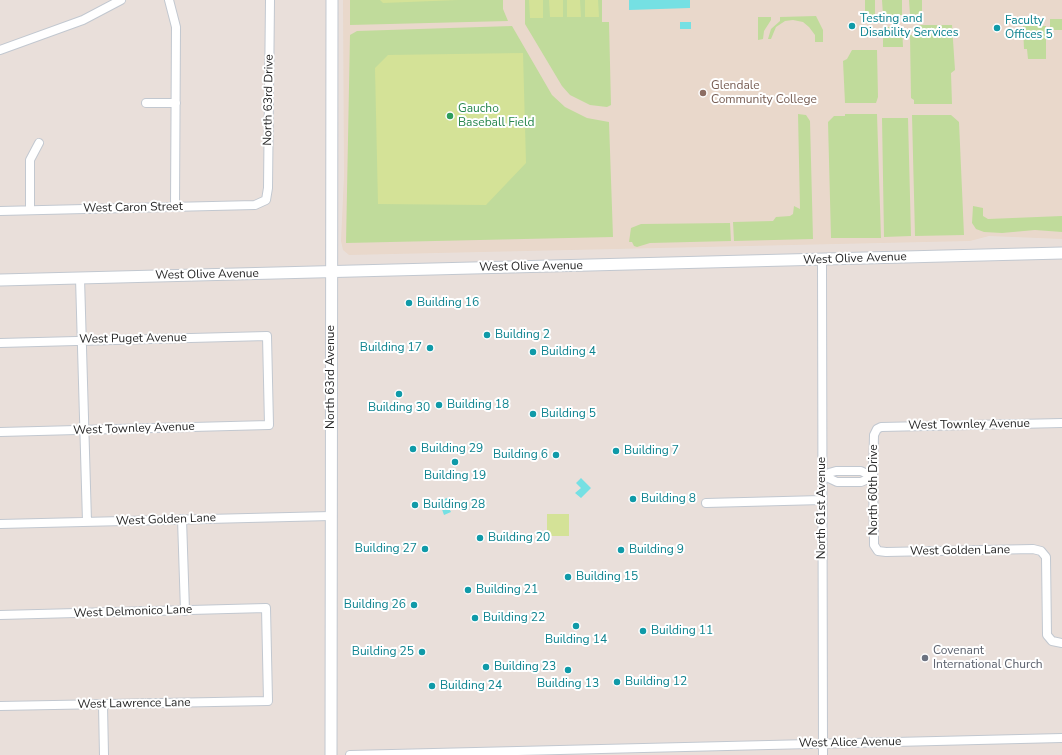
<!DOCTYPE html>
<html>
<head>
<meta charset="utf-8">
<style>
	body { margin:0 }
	canvas { display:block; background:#e9dfda }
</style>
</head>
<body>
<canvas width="1062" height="755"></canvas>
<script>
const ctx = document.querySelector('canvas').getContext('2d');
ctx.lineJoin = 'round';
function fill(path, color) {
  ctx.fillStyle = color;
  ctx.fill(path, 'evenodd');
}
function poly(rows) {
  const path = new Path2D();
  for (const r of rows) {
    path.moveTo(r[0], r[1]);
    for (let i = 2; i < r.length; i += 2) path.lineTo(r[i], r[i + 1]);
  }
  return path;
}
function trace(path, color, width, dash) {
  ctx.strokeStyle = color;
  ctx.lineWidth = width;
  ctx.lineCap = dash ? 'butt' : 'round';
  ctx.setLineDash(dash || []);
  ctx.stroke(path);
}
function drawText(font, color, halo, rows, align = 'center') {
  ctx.font = font + ' "Nunito Sans",sans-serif';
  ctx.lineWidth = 4;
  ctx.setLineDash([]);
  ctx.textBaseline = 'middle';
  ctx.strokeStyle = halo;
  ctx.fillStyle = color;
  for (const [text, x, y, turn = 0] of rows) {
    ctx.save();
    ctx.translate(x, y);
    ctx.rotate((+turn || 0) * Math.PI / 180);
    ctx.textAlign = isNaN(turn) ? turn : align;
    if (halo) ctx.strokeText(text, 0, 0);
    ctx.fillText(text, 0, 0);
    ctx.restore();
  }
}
fill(poly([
	[343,0,1062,0,1062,239,989,236,970,241,349,255,343,250,341,241,344,176]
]), '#e9d8cb');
fill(poly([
	[350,0,503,0,503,9,508,21,350,25],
	[525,0,602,0,602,22,609,22,611,105,607,107,590,105,570,95,562,86,525,24],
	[865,0,875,0,875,15,865,16],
	[882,0,902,0,902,15,883,15],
	[909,0,922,0,922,14,910,15],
	[816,16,823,30,823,42,815,42,815,35,809,27,803,22,793,20,785,21,776,27,771,39,768,39,771,29,780,21,780,17],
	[758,17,771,17,771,20,764,31,763,39,758,40],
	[1050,19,1062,19,1062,30,1050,30],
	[917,25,952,25,955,70,951,73,952,104,914,104,914,100,911,98,910,35,917,35],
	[512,26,552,95,565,107,587,118,609,122,613,237,346,243,350,35,357,31],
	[1023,26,1046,26,1046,59,1028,59,1027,49,1024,49],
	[883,27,902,27,903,47,883,47],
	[852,50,877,50,878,97,876,103,845,103,843,61,847,59],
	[798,114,806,115,810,121,813,239,734,241,733,222,773,221,776,217,790,216,793,214,794,206,800,209],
	[845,114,877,114,881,238,831,238,828,122,834,116,845,116],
	[912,115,951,115,959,122,964,235,915,236],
	[882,118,908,118,911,236,884,237],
	[973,206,983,208,983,216,988,219,1062,216,1062,232,1035,230,1002,233,984,232,976,229,972,223],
	[730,223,731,241,650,243,637,247,634,246,632,242,629,242,631,228,641,224]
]), '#c0db9b');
fill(poly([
	[380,0,458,0,383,3],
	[529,0,543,0,543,18,530,18],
	[549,0,563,0,563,17,550,17],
	[567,0,580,0,581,17,567,17],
	[585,0,598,0,599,17,585,17],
	[523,53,526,163,486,205,378,204,375,68,388,55],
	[547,514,569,514,569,536,547,536]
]), '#d4e297');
fill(poly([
	[629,0,690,0,690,8,629,10],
	[680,22,691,22,691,29,680,29],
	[581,478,591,488,581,498,575,493,581,488,576,483],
	[450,497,453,504,448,506,451,512,444,515,439,501]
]), '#75e0e3');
const street = poly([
	[169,0,176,27,175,207],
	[0,50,83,20,121,0],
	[146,103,176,103],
	[30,210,30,160,39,143],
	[0,211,255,205,266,200,268,188,270,0],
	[822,260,823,755],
	[80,278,87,522],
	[0,343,267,336,269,425,0,432],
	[1062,423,881,427,877,429,874,435,873,477,874,539,874,545,878,551,886,552,1033,549,1041,551,1046,557,1047,635,1052,641,1062,643],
	[822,475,837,482,861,482,873,477],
	[822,475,836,471,861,471,873,477],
	[706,503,822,500],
	[182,519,185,611],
	[0,524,331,516],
	[0,615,266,608,268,701,0,706],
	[103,705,104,755],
	[350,755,1062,738]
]);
const secondary = poly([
	[0,280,1062,253],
	[331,755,332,0]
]);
trace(street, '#c2c8d0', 10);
trace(secondary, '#c2c8d0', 13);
trace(street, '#fff', 8);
trace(secondary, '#fff', 11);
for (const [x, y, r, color] of [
	[852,26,4,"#0f9aa8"],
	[997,28,4,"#0f9aa8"],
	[703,93,4,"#8d6e63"],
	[450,116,4,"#2e9e5b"],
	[409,303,4,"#0f9aa8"],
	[487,335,4,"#0f9aa8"],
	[430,348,4,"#0f9aa8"],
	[533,352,4,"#0f9aa8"],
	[399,394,4,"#0f9aa8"],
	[439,405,4,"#0f9aa8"],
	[533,414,4,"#0f9aa8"],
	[413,449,4,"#0f9aa8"],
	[616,451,4,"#0f9aa8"],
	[556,455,4,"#0f9aa8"],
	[455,462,4,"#0f9aa8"],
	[633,499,4,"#0f9aa8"],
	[415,505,4,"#0f9aa8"],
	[480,538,4,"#0f9aa8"],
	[425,549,4,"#0f9aa8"],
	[621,550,4,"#0f9aa8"],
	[568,577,4,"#0f9aa8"],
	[468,590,4,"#0f9aa8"],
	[414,605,4,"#0f9aa8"],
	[475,618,4,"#0f9aa8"],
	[576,626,4,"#0f9aa8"],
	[643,631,4,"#0f9aa8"],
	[422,652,4,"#0f9aa8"],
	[925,658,4,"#6b7280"],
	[486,667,4,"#0f9aa8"],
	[568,670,4,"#0f9aa8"],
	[617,682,4,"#0f9aa8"],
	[432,686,4,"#0f9aa8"]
]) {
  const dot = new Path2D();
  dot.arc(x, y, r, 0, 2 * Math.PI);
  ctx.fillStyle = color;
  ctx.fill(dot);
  trace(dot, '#fff', 1.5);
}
drawText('12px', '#0d838f', '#fff', [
	["Testing and",860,19],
	["Disability Services",860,33],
	["Faculty",1005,21],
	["Offices 5",1005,35],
	["Building 16",417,303],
	["Building 2",495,335],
	["Building 17",422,348,"right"],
	["Building 4",541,352],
	["Building 18",447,405],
	["Building 30",399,408,"center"],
	["Building 5",541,414],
	["Building 29",421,449],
	["Building 7",624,451],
	["Building 6",548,455,"right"],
	["Building 19",455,476,"center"],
	["Building 8",641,499],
	["Building 28",423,505],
	["Building 20",488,538],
	["Building 27",417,549,"right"],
	["Building 9",629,550],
	["Building 15",576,577],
	["Building 21",476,590],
	["Building 26",406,605,"right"],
	["Building 22",483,618],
	["Building 11",651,631],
	["Building 14",576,640,"center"],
	["Building 25",414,652,"right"],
	["Building 23",494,667],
	["Building 12",625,682],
	["Building 13",568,684,"center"],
	["Building 24",440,686]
], 'left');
drawText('12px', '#785e54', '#fff', [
	["Glendale",711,86],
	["Community College",711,100]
], 'left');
drawText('12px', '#272727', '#fff', [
	["North 63rd Drive",269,100,-89],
	["West Caron Street",133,208,-1],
	["West Olive Avenue",855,259,-2],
	["West Olive Avenue",531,267,-1],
	["West Olive Avenue",207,275,-1],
	["West Puget Avenue",133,339,-1],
	["North 63rd Avenue",331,377,-90],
	["West Townley Avenue",969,425,-1],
	["West Townley Avenue",134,429,-2],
	["North 60th Drive",874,490,-90],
	["North 61st Avenue",822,508,-90],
	["West Golden Lane",166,520,-2],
	["West Golden Lane",960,551,-1],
	["West Delmonico Lane",133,612,-2],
	["West Lawrence Lane",134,704,-1],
	["West Alice Avenue",850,743,-1]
]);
drawText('12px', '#27864d', '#fff', [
	["Gaucho",458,109],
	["Baseball Field",458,123]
], 'left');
drawText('12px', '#5b616d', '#fff', [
	["Covenant",933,651],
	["International Church",933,665]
], 'left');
</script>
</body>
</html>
